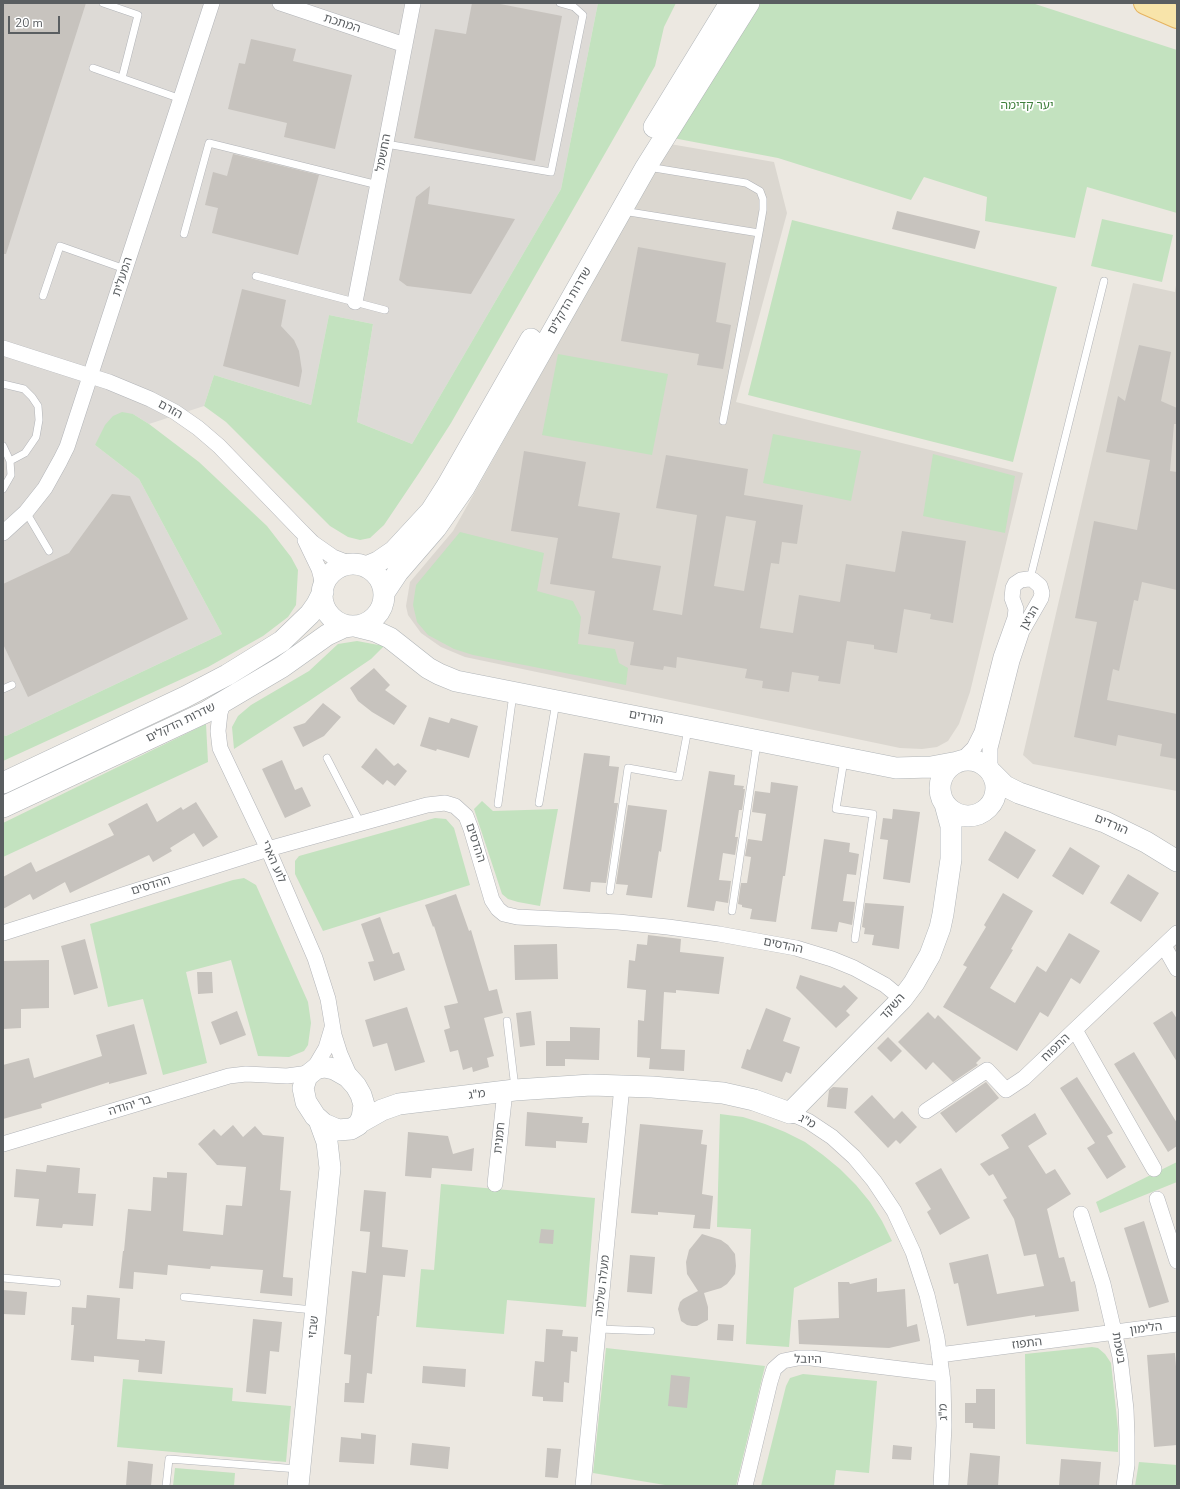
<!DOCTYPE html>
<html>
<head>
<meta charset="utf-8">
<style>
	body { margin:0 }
	#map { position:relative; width:1180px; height:1489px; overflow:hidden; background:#ece8e1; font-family:"Nunito Sans",sans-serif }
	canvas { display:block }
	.frame { position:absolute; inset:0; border:4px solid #5a5e61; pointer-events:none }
	.scale { position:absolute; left:8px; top:16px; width:52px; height:18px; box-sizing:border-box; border:2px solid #5a5e61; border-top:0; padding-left:5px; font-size:12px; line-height:14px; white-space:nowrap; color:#5a5e61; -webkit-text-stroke:3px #fff; paint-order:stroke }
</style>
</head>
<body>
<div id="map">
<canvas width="1180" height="1489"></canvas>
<div class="frame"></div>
<div class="scale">20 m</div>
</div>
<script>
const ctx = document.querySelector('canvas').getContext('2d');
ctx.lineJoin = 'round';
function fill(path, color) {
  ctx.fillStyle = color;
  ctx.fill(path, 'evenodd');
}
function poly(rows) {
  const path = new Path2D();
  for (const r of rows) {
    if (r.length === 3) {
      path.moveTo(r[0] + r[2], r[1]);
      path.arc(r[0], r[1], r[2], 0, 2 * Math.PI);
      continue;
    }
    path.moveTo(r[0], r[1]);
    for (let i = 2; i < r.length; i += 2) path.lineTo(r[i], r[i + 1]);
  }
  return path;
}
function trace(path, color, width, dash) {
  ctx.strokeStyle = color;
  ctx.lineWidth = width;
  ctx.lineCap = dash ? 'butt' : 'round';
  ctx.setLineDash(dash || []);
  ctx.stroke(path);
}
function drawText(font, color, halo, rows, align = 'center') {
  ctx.font = font + ' "Nunito Sans","Noto Sans Hebrew",sans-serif';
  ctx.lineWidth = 3.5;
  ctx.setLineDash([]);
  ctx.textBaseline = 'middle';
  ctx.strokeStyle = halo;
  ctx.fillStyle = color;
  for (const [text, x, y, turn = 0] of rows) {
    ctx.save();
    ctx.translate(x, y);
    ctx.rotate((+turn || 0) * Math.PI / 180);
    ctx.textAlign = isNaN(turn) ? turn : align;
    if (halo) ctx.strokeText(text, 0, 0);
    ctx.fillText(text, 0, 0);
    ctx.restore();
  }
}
fill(poly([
	[3,3,598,3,561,189,412,444,357,422,373,324,329,315,311,405,214,375,204,406,149,424,133,414,95,445,139,479,222,634,6,736,3,735]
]), '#dddad6');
fill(poly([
	[670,144,774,162,787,213,736,402,1023,473,970,692,959,724,948,741,937,747,922,749,900,748,465,657,441,647,421,633,408,615,406,606,410,582,453,531],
	[1177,279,1177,791,1033,764,1023,755,1133,283,1175,292]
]), '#dbd7d0');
fill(poly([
	[598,3,676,3,664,27,655,66,451,423,419,473,384,525,370,538,360,540,348,537,330,526,226,422,204,406,214,375,311,405,329,315,373,324,357,422,412,444,561,189],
	[755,3,1032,3,1177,50,1177,213,1087,187,1075,238,985,221,987,197,924,177,911,200,778,158,673,138],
	[1102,219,1173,235,1162,282,1091,266],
	[792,220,1057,287,1013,462,748,395],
	[558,354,668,374,652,455,542,435],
	[122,412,133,414,149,424,199,462,267,526,291,557,298,570,296,605,288,617,263,636,208,667,3,761,3,735,6,736,222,634,139,479,95,445,105,425,113,416],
	[773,434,861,451,851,501,763,483],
	[933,454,1015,476,1005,533,923,516],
	[460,532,544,553,537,591,573,601,581,617,578,644,615,649,619,663,628,668,626,685,473,655,454,649,428,635,417,622,413,605,416,585],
	[357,641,384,646,371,659,309,701,234,749,232,727,238,716,251,705,309,671,338,644],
	[206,724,208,762,3,857,3,823],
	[482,801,493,811,558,809,540,906,518,902,508,899,502,894,474,809],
	[435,818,446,819,454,828,470,885,323,931,295,874,295,861,299,856],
	[244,878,256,885,308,1002,311,1023,308,1045,304,1051,289,1057,258,1056,231,960,186,972,207,1063,163,1075,143,999,108,1007,90,924,233,880],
	[720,1114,743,1117,765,1124,785,1132,805,1142,823,1155,840,1169,856,1185,870,1202,882,1221,892,1241,794,1288,789,1347,746,1344,751,1229,717,1227],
	[1177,1162,1177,1182,1100,1213,1096,1202],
	[441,1184,595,1198,586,1307,507,1300,504,1334,416,1327,421,1269,434,1270],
	[1092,1347,1098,1348,1105,1354,1111,1363,1118,1429,1118,1452,1026,1444,1025,1354],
	[606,1348,765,1366,736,1486,671,1486,593,1473],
	[803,1374,877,1381,869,1473,836,1470,834,1486,761,1486,786,1386,790,1378],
	[123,1379,233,1388,232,1401,291,1406,286,1462,117,1447],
	[1139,1462,1177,1465,1177,1486,1135,1486],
	[175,1468,235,1473,234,1486,173,1486]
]), '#c3e2bf');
fill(poly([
	[3,3,86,3,6,254,3,254],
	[472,3,495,3,562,16,535,161,414,138,435,29,466,34],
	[251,39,296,49,293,61,352,75,335,149,284,137,287,123,228,109,239,63,245,64],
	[233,154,319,175,298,255,212,233,218,208,205,205,213,172,227,176],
	[430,186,428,204,515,219,471,294,407,286,399,280,416,197],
	[897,211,980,231,975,249,892,229],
	[638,247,726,263,716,322,731,325,723,369,697,365,699,354,621,341],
	[242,289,286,300,281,326,294,340,299,351,302,371,299,387,223,366],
	[1139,345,1171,352,1161,401,1177,408,1177,424,1174,424,1170,471,1177,472,1177,590,1142,582,1138,601,1134,600,1119,671,1113,669,1107,700,1177,714,1177,759,1160,756,1162,744,1118,735,1116,746,1074,737,1097,622,1075,618,1094,521,1137,530,1150,460,1106,452,1118,396,1125,401],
	[524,451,586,462,578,506,620,513,612,558,661,566,653,610,682,615,697,515,656,508,666,455,748,469,744,495,803,505,797,544,782,542,779,564,771,563,760,628,793,633,799,595,840,602,846,564,895,572,902,531,966,541,953,623,930,619,931,614,904,609,897,653,874,649,874,645,847,641,840,684,818,681,819,676,792,672,789,692,762,688,763,681,745,678,747,669,677,657,676,668,664,666,663,670,630,665,634,642,588,634,595,591,550,584,558,538,511,531],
	[726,516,756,521,744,591,714,586],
	[112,494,130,496,188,619,28,697,3,644,3,584,69,553],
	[374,668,390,685,385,690,407,706,394,725,372,712,358,701,350,688],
	[323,703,341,717,324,736,303,747,293,727,305,723],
	[429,717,449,723,451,718,478,726,469,758,437,749,436,751,420,746],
	[376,748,394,766,398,763,407,771,395,786,387,780,383,785,361,767],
	[584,753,610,756,609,766,619,767,614,803,618,803,606,883,591,882,590,892,563,889],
	[282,760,295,790,302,787,311,806,285,818,262,769],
	[709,771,735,775,734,785,744,786,743,789,745,789,742,810,739,810,735,837,738,837,735,855,723,853,719,880,731,881,728,903,716,901,714,911,687,907],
	[771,782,798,786,785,876,783,876,776,922,750,919,752,909,742,907,742,905,738,904,741,883,747,883,751,857,745,856,748,839,762,841,766,814,752,812,755,791,770,793],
	[196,802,218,837,203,847,194,833,170,848,172,851,153,862,149,855,70,893,65,882,33,900,30,894,3,909,3,877,31,862,36,872,114,835,108,824,147,803,157,822,181,807,183,810],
	[628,805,667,810,661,852,659,851,652,898,626,895,628,885,616,884],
	[893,809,920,812,910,883,883,879,888,840,880,839,883,818,892,819],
	[1005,831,1036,850,1018,879,988,860],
	[824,839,850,843,849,852,859,854,856,875,847,874,843,901,855,902,852,925,839,922,837,932,811,929],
	[1070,847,1100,866,1083,895,1052,876],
	[1128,874,1159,893,1141,922,1110,903],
	[1003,893,1033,911,1011,949,1013,950,990,988,1015,1003,1037,966,1046,972,1069,933,1100,951,1080,984,1071,978,1048,1017,1040,1012,1017,1051,943,1007,967,967,963,965,986,927,984,925],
	[456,894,469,931,471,930,489,991,497,989,503,1013,484,1018,494,1056,487,1058,489,1067,473,1072,472,1067,463,1070,458,1050,450,1052,444,1030,450,1028,444,1006,458,1003,434,926,433,927,425,905],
	[865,903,904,906,899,949,872,945,874,935,864,934,865,928,862,927],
	[380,917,393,954,399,952,405,970,374,981,368,962,374,961,361,924],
	[648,935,681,939,680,952,724,957,719,994,676,990,676,993,664,992,661,1049,685,1050,684,1071,649,1069,650,1058,637,1057,638,1020,644,1021,646,990,627,988,629,960,635,961,637,944,647,945],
	[85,939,98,988,74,995,61,946],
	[557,944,558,979,515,980,514,945],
	[49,960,49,1008,21,1009,21,1028,3,1029,3,961],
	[197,972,212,972,213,993,198,994],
	[800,975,841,988,844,985,858,998,846,1011,850,1015,836,1028,796,988],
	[407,1007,425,1062,395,1071,387,1043,373,1047,365,1020],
	[766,1008,791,1018,783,1041,800,1047,791,1074,786,1072,782,1082,741,1068,747,1049,750,1050],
	[237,1011,246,1035,220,1045,211,1022],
	[531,1011,535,1045,520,1047,516,1013],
	[1172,1011,1177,1019,1177,1062,1153,1023],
	[928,1012,935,1019,938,1015,981,1058,976,1063,978,1065,953,1082,933,1062,926,1070,898,1042],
	[134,1024,147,1074,109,1084,109,1082,41,1104,42,1108,3,1119,3,1065,29,1058,34,1078,102,1056,96,1035],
	[570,1027,600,1028,599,1060,565,1059,565,1066,546,1066,546,1041,570,1041],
	[888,1037,902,1051,891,1062,877,1048],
	[1134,1052,1177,1123,1177,1146,1168,1152,1114,1064],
	[1077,1077,1113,1133,1107,1136,1126,1167,1107,1179,1087,1148,1095,1143,1060,1088],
	[986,1082,999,1098,956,1133,940,1113],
	[833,1087,848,1088,846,1109,827,1107,829,1090],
	[872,1095,894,1119,902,1111,917,1127,900,1144,896,1140,888,1148,854,1112],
	[527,1112,583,1117,582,1123,589,1123,587,1143,556,1141,556,1148,525,1146],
	[1035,1113,1047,1134,1028,1146,1046,1174,1055,1169,1071,1194,1047,1209,1059,1258,1064,1257,1071,1282,1075,1281,1079,1311,1035,1317,1035,1315,967,1326,958,1283,954,1284,949,1263,988,1254,997,1294,1044,1286,1036,1254,1024,1256,1014,1219,1003,1200,1007,1198,993,1174,989,1176,980,1164,1009,1148,1001,1135],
	[640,1124,703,1130,701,1144,707,1145,702,1194,713,1196,710,1229,693,1228,695,1215,658,1212,658,1215,631,1213],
	[233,1125,243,1137,255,1126,263,1135,284,1137,280,1190,291,1191,283,1277,293,1278,292,1296,260,1293,263,1270,211,1266,210,1269,168,1265,167,1275,134,1272,133,1289,119,1288,123,1251,124,1251,128,1209,151,1211,153,1177,167,1178,167,1172,187,1173,183,1231,223,1235,226,1205,242,1206,246,1167,217,1165,198,1144,214,1129,221,1136],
	[408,1132,448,1136,453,1154,474,1148,472,1171,432,1168,431,1178,405,1176],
	[47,1165,80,1168,78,1193,96,1194,93,1226,63,1224,62,1228,36,1226,39,1199,14,1197,16,1169,46,1172],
	[941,1168,970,1218,940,1235,927,1212,931,1209,915,1183],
	[364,1190,386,1192,382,1247,408,1250,405,1277,383,1275,379,1316,377,1316,372,1374,367,1373,364,1403,344,1402,345,1383,349,1383,351,1355,344,1354,352,1271,366,1273,370,1232,360,1231],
	[1144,1221,1169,1302,1149,1308,1124,1228],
	[541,1229,554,1230,553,1244,539,1243],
	[702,1234,721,1240,728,1245,735,1254,736,1266,735,1274,727,1284,721,1288,704,1293,708,1307,708,1320,697,1326,692,1326,687,1325,681,1321,678,1309,680,1302,683,1299,698,1291,687,1274,686,1262,689,1250],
	[630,1255,655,1257,652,1294,627,1292],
	[877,1278,877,1292,905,1289,907,1327,917,1324,920,1341,889,1348,799,1344,798,1320,839,1318,838,1282,849,1282,850,1284],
	[3,1290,27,1292,25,1315,3,1314],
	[87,1295,120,1298,117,1339,145,1341,145,1339,165,1341,162,1374,138,1372,139,1360,94,1356,94,1362,71,1360,74,1325,71,1325,72,1307,86,1308],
	[253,1319,282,1322,279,1352,270,1351,266,1394,246,1392],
	[718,1324,734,1325,733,1341,717,1340],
	[546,1329,563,1330,562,1336,578,1337,577,1352,571,1351,569,1383,564,1382,563,1402,543,1401,543,1397,532,1396,535,1361,544,1362],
	[1175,1353,1177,1380,1177,1445,1154,1447,1147,1355],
	[423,1366,466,1369,465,1387,422,1383],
	[671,1375,690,1377,687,1408,668,1406],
	[976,1389,995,1389,995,1429,973,1428,973,1423,965,1423,965,1403,976,1403],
	[361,1433,376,1435,374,1464,339,1462,341,1437,361,1439],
	[412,1443,450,1447,448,1469,410,1465],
	[893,1445,912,1447,911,1460,892,1459],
	[547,1448,561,1449,558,1478,545,1477],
	[970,1453,1000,1456,998,1486,967,1486],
	[1061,1459,1101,1462,1099,1486,1059,1486],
	[128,1461,153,1464,151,1486,126,1486]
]), '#c7c3be');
const lane = poly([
	[103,3,138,15,122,78],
	[93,68,181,99],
	[386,144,551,172,583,15,574,7,560,3],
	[648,167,746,183,760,191,763,199,763,210,759,233,723,421],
	[623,211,759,233],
	[184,234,209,143,378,185],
	[256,276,385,310],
	[43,296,60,246,125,269],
	[3,384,24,389,32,397,38,406,39,420,36,437,25,453,10,461],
	[3,446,10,461,11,475,3,489],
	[26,512,49,551],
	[1030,579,1104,281],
	[3,689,12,685],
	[327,758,361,824],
	[844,760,836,809,873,814,855,939],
	[539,803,556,702],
	[498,804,513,694],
	[610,891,628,768,679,777,688,729],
	[732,911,757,743],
	[507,1021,515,1088],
	[3,1278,57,1283],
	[184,1297,313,1310],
	[599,1329,651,1331],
	[166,1486,169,1459,298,1469]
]);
const street = poly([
	[280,3,405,45],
	[355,302,413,3],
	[3,348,109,382,150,399,175,412,198,428,219,446,300,530,313,543,333,557,351,564],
	[3,533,26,512,45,488,60,461,67,447,212,3],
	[305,540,319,569,324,588],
	[223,703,220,713,218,731,220,748,268,849,315,958,328,999,334,1035,340,1054,352,1081],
	[962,760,974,748,982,732,1001,657,1015,618,1016,609,1012,598,1013,588,1015,584,1021,580,1028,579,1033,580,1040,586,1042,593,1041,598,1022,631,1012,661,990,748,990,770],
	[3,933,268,849,427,805,445,803,455,806,466,816,471,829,492,900,498,909,504,914,517,917,618,922,668,927,719,934,796,948,832,959,854,968,885,985,902,999],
	[1164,946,1177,969],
	[1075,1030,1154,1169],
	[313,1070,326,1048,332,1028],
	[926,1111,987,1070,1006,1090,1024,1078,1177,933],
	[790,1113,808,1121,832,1137,854,1157,874,1181,894,1211,913,1252,927,1295,937,1338,943,1382,944,1426,941,1486],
	[3,1144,229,1076,246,1074,287,1076,309,1073],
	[495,1184,505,1091],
	[1157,1199,1177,1261],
	[1081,1214,1103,1284,1120,1357,1126,1409,1127,1436,1127,1465,1124,1486],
	[939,1355,1177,1324],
	[583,1486,622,1086],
	[745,1486,770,1382,774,1369,783,1361,798,1358,811,1358,942,1374]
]);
const secondary = poly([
	[654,127,730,3],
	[353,595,31],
	[366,567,378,562,394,551,431,511,447,486,531,339],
	[384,593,398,572,436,528,464,488,646,167,749,3],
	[355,626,375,631,390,638,428,668,439,674,456,681,896,768,931,767,958,762],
	[968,788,28],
	[992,773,1005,786,1019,793,1105,822,1146,842,1177,861],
	[3,783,185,697,227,675,282,641,310,614,317,604,323,592],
	[3,807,206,712,282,667,327,635,344,627,351,626],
	[325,1067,334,1069,348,1077,356,1086,361,1095,364,1105,362,1118,358,1125,351,1129,338,1130,324,1124,315,1116,306,1102,303,1088,307,1076,317,1068,325,1067],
	[359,1123,382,1110,399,1104,515,1090,591,1085,652,1087,723,1093,754,1100,790,1113,902,999,914,983,930,955,940,928,943,914,951,859,951,826,945,804],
	[298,1486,330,1168,327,1142,319,1120]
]);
const primary = poly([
	[1145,3,1177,17]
]);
trace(lane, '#b2b4b8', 8);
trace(street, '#b2b4b8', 16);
trace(secondary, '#b1b5b8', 22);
trace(primary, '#e5b360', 24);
trace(lane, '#fff', 7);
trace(street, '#fff', 15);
trace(secondary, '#fff', 21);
trace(primary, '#f8e4aa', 22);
drawText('12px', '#5a5e61', '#fff', [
	["המתכת",342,24,18],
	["החשמל",384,153,-79],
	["המעלית",123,277,-72],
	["שדרות הדקלים",570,301,-60],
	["הזרם",170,410,29],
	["הניצן",1030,618,-60],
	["הורדים",646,718,11],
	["שדרות הדקלים",181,723,-26],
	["הורדים",1111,825,23],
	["ההדסים",475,843,72],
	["לוע הארי",273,862,66],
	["ההדסים",151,886,-17],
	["ההדסים",783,946,12],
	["השקד",893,1007,-48],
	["התפוח",1056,1048,-44],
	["מ\"ג",477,1095,-7],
	["בר יהודה",130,1106,-17],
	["מ\"ג",807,1122,29],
	["חמנית",500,1138,-84],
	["מעלה שלמה",603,1286,-84],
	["שבזי",314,1327,-84],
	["הלימון",1146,1329,-8],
	["התפוז",1027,1344,-7],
	["בשמת",1118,1348,80],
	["היובל",808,1360,1],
	["מ\"ג",944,1412,-92]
]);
drawText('12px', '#3e7f3b', '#fff', [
	["יער קדימה",1027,106]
]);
</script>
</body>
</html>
